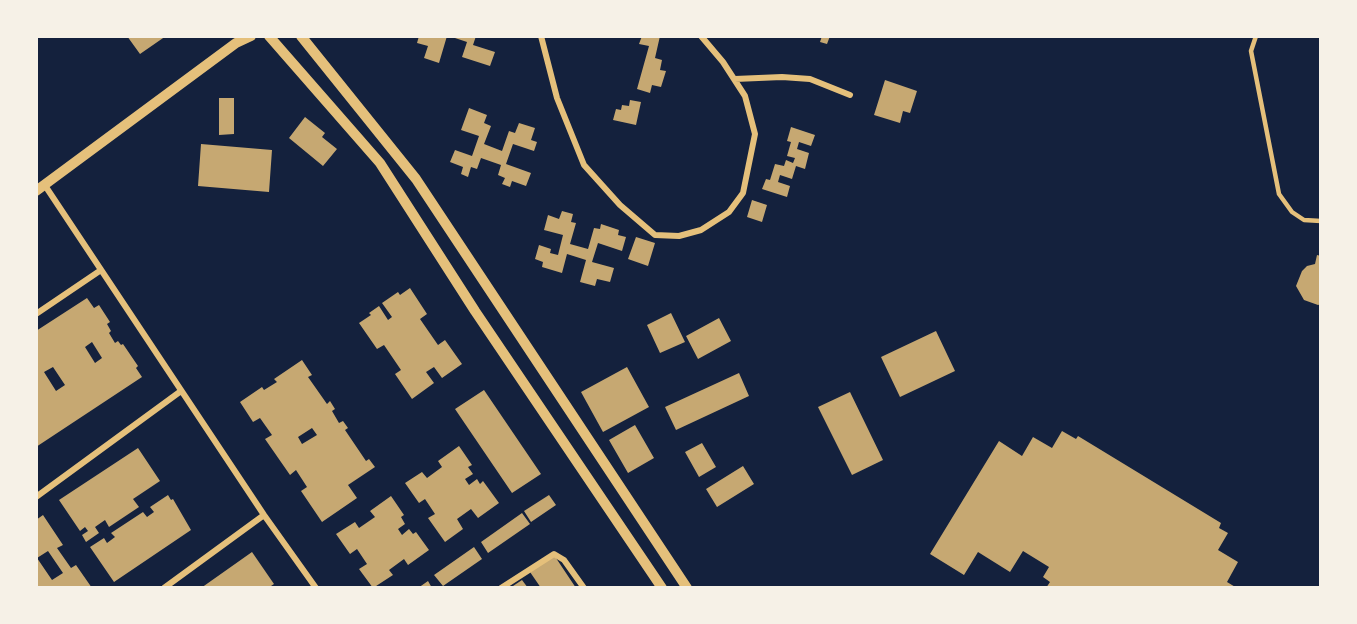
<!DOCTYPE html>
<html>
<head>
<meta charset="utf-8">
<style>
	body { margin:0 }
	#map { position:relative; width:1357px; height:624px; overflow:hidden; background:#14213d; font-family:"Sofia Sans Condensed",sans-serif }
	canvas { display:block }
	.frame { position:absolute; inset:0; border:38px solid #f6f1e7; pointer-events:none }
</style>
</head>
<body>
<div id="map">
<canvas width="1357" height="624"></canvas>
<div class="frame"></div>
</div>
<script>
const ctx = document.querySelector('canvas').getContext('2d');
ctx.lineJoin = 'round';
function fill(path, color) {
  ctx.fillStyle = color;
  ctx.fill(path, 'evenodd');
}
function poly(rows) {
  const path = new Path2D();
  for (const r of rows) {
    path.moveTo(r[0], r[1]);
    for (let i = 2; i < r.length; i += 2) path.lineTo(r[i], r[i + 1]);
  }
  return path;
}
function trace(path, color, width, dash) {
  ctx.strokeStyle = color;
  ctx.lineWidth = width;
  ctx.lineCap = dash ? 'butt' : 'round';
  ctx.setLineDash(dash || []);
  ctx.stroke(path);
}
fill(poly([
	[127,36,166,36,140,54],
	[419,36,447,36,439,63,424,58,428,46,417,43],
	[449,36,476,36,473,45,495,52,490,66,462,57,467,42],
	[642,36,660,36,655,58,662,60,660,70,666,71,661,87,652,85,650,93,637,89,649,46,639,44],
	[822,36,830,36,827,44,820,42],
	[885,80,917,91,910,113,903,111,900,123,874,115],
	[219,98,234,98,234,134,219,135],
	[630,100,641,102,636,125,613,120,616,109,621,110,622,105,629,106],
	[469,108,487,115,484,123,491,126,484,144,502,151,509,131,515,133,519,123,535,128,531,140,537,142,534,151,513,144,506,164,531,173,526,186,512,181,510,187,502,184,505,178,498,175,501,165,481,158,477,169,471,167,468,177,461,174,463,167,450,162,455,150,472,156,479,136,461,130],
	[305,117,325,133,322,137,337,149,323,166,289,138],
	[791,127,815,135,811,146,799,142,797,149,809,153,805,169,796,166,792,179,780,175,778,182,790,186,787,197,762,189,766,179,770,180,775,164,784,166,786,160,793,163,795,158,787,156,791,142,787,141],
	[201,144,272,150,269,192,198,186],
	[752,200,767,205,762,222,747,217],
	[562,211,573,214,571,222,576,223,570,244,588,249,594,228,600,229,601,224,619,230,618,235,626,237,622,251,598,243,592,262,614,268,610,282,597,279,595,286,580,282,586,260,567,254,562,273,542,267,543,262,535,259,539,245,551,249,550,253,558,255,563,235,544,230,548,215,559,219],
	[636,237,655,243,648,266,628,259],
	[1317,255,1321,256,1321,304,1318,305,1304,300,1296,286,1302,271,1307,266,1315,264],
	[410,288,427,314,420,319,438,345,445,340,462,364,442,378,434,367,426,372,434,383,412,399,395,374,401,370,384,345,377,349,359,323,371,315,369,313,379,306,388,320,392,317,382,303,398,292,400,295],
	[87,298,94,308,99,305,110,322,107,324,111,331,109,333,115,343,118,341,121,345,123,344,138,366,136,368,142,377,36,447,36,331],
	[92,342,102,358,95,363,85,347],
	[53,367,65,385,56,391,44,372],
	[671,313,685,342,660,353,647,325],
	[719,318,731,341,698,359,686,336],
	[936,331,955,371,900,397,881,357],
	[302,360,312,375,308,377,327,404,330,401,335,409,332,411,339,423,343,421,348,428,345,430,366,461,369,459,375,467,348,485,357,498,322,522,301,491,307,487,296,470,290,475,265,439,272,435,260,418,253,422,240,402,262,387,264,390,277,382,274,379],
	[312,428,317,435,302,444,298,437],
	[627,367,649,407,603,432,581,392],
	[739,373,749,396,676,430,665,407],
	[484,390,541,474,512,493,455,409],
	[850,392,883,460,852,475,818,407],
	[635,425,654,458,628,473,609,440],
	[1062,431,1076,439,1078,436,1221,523,1219,528,1228,533,1218,550,1238,562,1227,582,1237,588,1046,588,1050,582,1043,577,1049,567,1023,551,1010,572,978,552,964,575,930,554,999,441,1022,456,1033,437,1052,448],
	[702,443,716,467,699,477,685,452],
	[459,446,472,465,468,467,473,474,465,479,469,485,477,479,480,484,483,481,499,503,478,518,471,509,457,519,463,529,445,542,428,518,435,514,425,499,419,503,405,483,422,472,427,478,442,467,438,461],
	[138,448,160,481,133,499,139,507,109,527,105,520,95,527,99,533,86,542,82,535,88,531,85,527,80,531,59,500],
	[743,466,754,484,717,507,706,489],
	[168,495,171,500,173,499,191,530,114,582,90,547,104,538,107,543,115,537,111,533,143,512,147,517,154,512,150,507],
	[549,495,556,505,531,522,524,511],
	[391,496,404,515,401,517,405,524,398,529,402,535,409,529,413,534,416,532,429,550,408,565,404,559,389,570,393,575,373,588,359,569,367,564,357,549,350,554,336,534,355,522,359,528,375,517,370,511],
	[522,513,530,524,488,553,481,542],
	[43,515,63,545,57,548,71,568,76,565,92,588,36,588,36,520],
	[48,551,63,573,52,580,37,558],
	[474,547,482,559,443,586,434,575],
	[252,552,274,584,268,588,201,588],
	[554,555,576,588,541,588,530,572],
	[522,580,528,588,510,588],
	[428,581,432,588,418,588]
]), '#c6a872');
trace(poly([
	[1256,36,1251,51,1279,194,1292,212,1304,220,1321,221]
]), '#e5c07b', 4.5);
trace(poly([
	[541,36,557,98,584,165,620,205,655,235,679,236,701,230,729,212,743,193,755,134,745,96,723,62,701,36],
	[735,79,782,77,810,79,850,95],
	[44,184,264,515,316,588],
	[36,314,101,270],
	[36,497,181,391],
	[164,588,264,515],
	[501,588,554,554,564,560,584,588]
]), '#e5c07b', 6);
trace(poly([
	[269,36,380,163,475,311,662,588],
	[301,36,416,179,687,588],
	[36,191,236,43,251,36]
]), '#e5c07b', 10);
</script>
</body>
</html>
